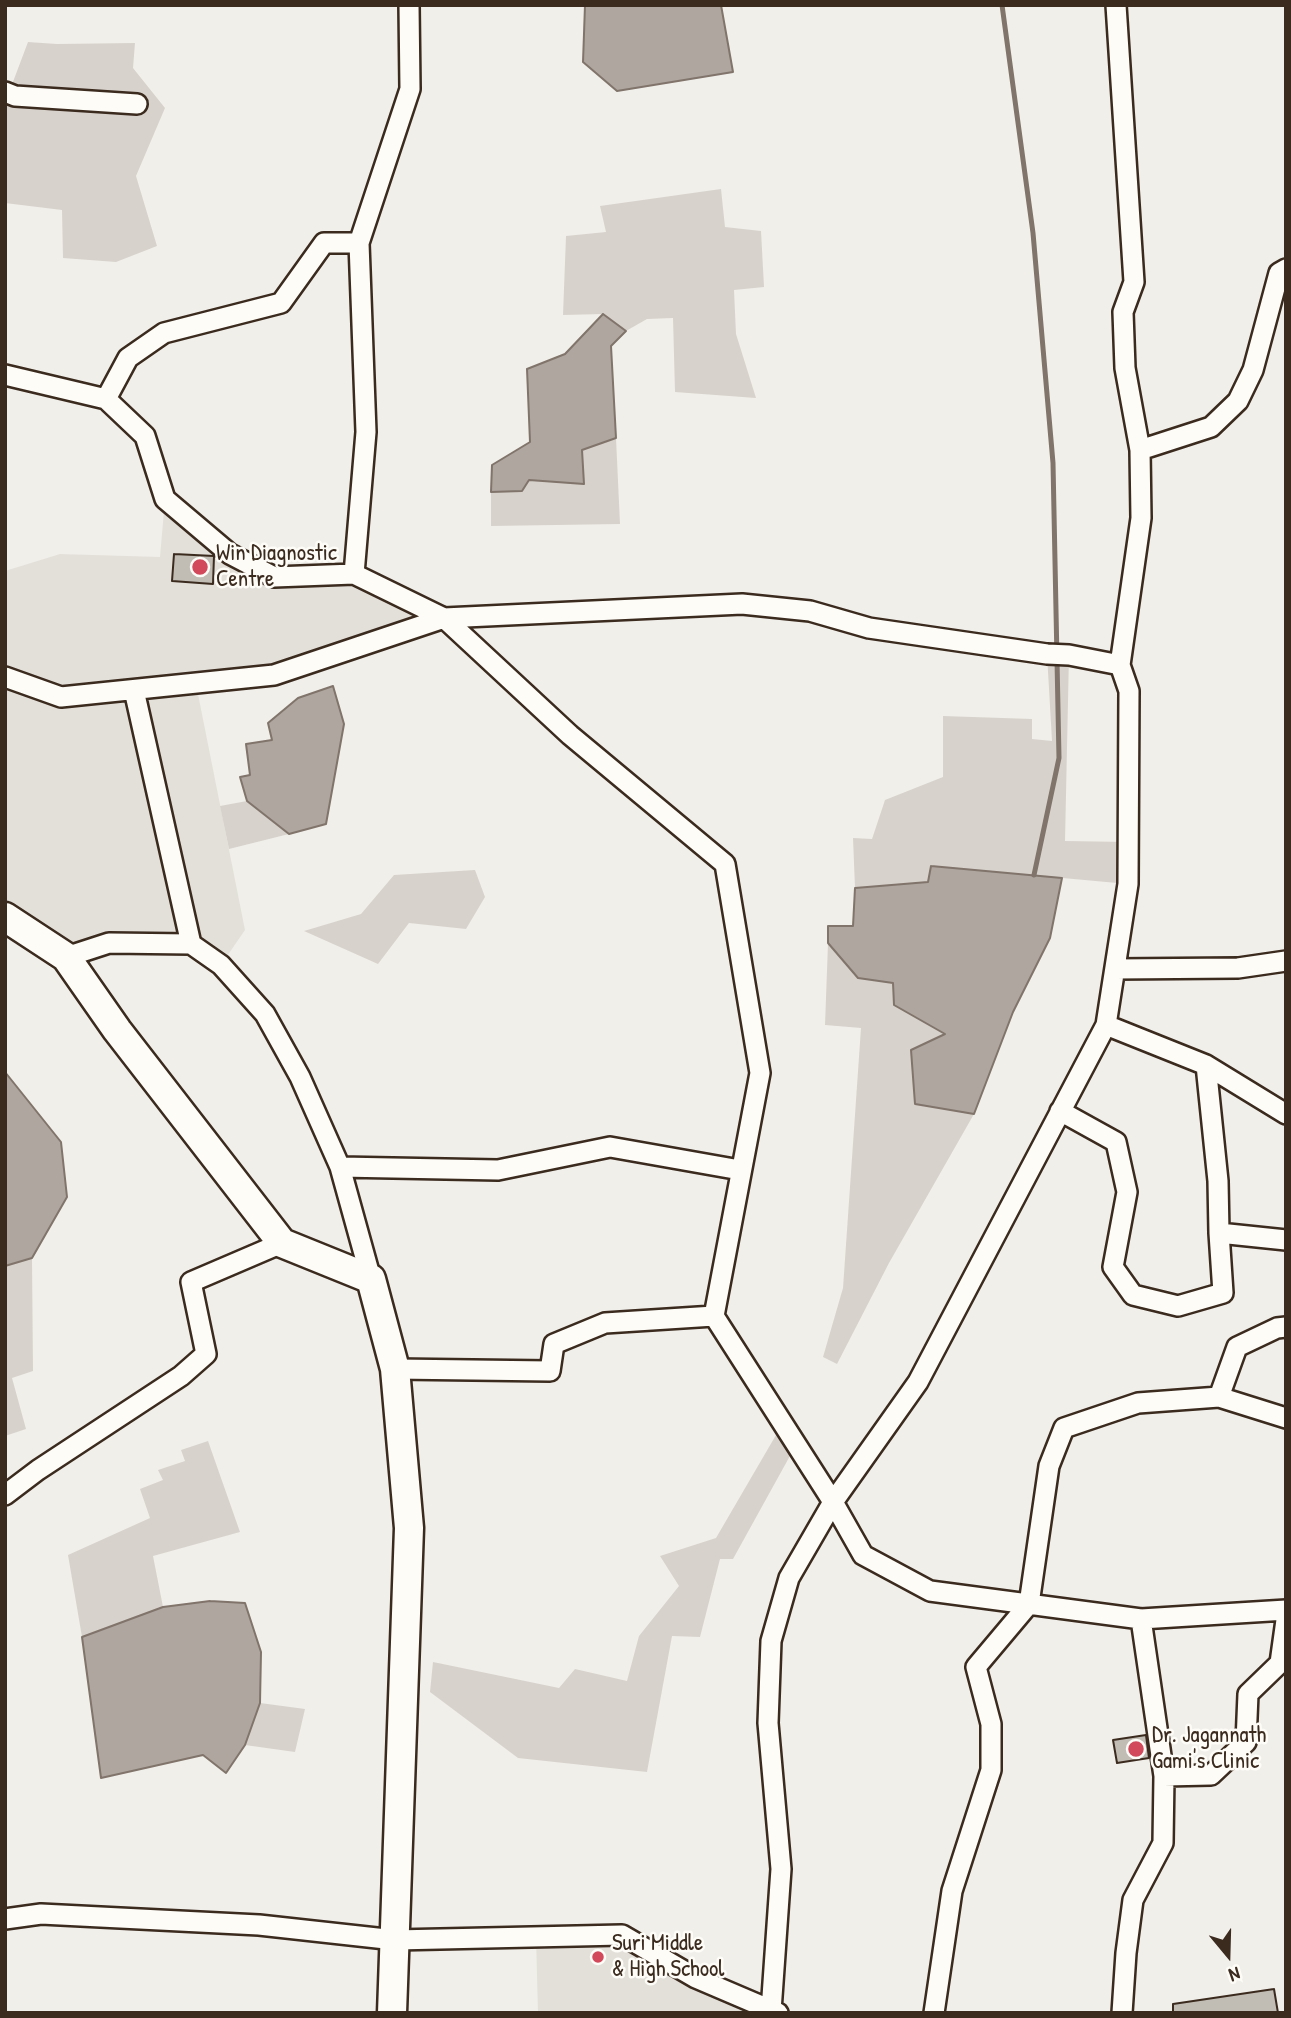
<!DOCTYPE html>
<html>
<head>
<meta charset="utf-8">
<style>
	body { margin:0 }
	#map { position:relative; width:1291px; height:2018px; overflow:hidden; background:#f1efea; font-family:"Patrick Hand",sans-serif }
	canvas { display:block }
	.frame { position:absolute; inset:0; border:7px solid #3b2a1e; pointer-events:none }
	.north { position:absolute; left:1193px; top:1920px; width:70px; height:70px; -webkit-text-stroke:5px #fdfcf7; paint-order:stroke; rotate:161deg; font-size:19px; font-weight:700; line-height:28px; text-align:center; color:#3b2a1e }
	.north::after { content:''; display:block; margin:auto; width:24px; height:32px; background:#3b2a1e; clip-path:polygon(50% 0,100% 100%,50% 72%,0 100%) }
</style>
</head>
<body>
<div id="map">
<canvas width="1291" height="2018"></canvas>
<div class="frame"></div>
<div class="north">N</div>
</div>
<script>
const ctx = document.querySelector('canvas').getContext('2d');
ctx.lineJoin = 'round';
function fill(path, color) {
  ctx.fillStyle = color;
  ctx.fill(path, 'evenodd');
}
function poly(rows) {
  const path = new Path2D();
  for (const r of rows) {
    path.moveTo(r[0], r[1]);
    for (let i = 2; i < r.length; i += 2) path.lineTo(r[i], r[i + 1]);
  }
  return path;
}
function trace(path, color, width, dash) {
  ctx.strokeStyle = color;
  ctx.lineWidth = width;
  ctx.lineCap = dash ? 'butt' : 'round';
  ctx.setLineDash(dash || []);
  ctx.stroke(path);
}
function drawText(font, color, halo, rows, align = 'center') {
  ctx.font = font + ' "Patrick Hand",sans-serif';
  ctx.lineWidth = 5;
  ctx.setLineDash([]);
  ctx.textBaseline = 'middle';
  ctx.strokeStyle = halo;
  ctx.fillStyle = color;
  for (const [text, x, y, turn = 0] of rows) {
    ctx.save();
    ctx.translate(x, y);
    ctx.rotate((+turn || 0) * Math.PI / 180);
    ctx.textAlign = isNaN(turn) ? turn : align;
    if (halo) ctx.strokeText(text, 0, 0);
    ctx.fillText(text, 0, 0);
    ctx.restore();
  }
}
fill(poly([
	[165,499,274,577,354,574,444,618,274,675,196,684,245,930,221,965,190,944,66,957,5,917,5,571,60,554,160,557],
	[622,1935,770,2013,538,2013,536,1937]
]), '#e3e0da');
fill(poly([
	[28,42,57,44,135,43,133,68,165,108,136,176,157,246,116,262,63,258,62,210,5,203,5,103],
	[721,189,725,227,761,231,764,287,734,290,736,334,756,398,675,392,673,318,647,319,626,331,603,314,563,315,566,236,606,232,600,206],
	[616,438,620,524,491,526,491,492,522,491,529,480,584,484,582,450],
	[1047,654,1069,655,1065,841,1128,842,1128,884,932,866,929,882,855,888,853,838,872,839,885,800,943,777,943,716,1032,719,1032,739,1052,741],
	[247,801,289,834,229,849,220,806],
	[475,870,485,897,466,929,409,923,378,964,304,931,361,914,394,875],
	[828,943,858,978,893,983,894,1005,946,1035,916,1104,974,1114,889,1263,837,1364,823,1357,843,1288,861,1028,825,1025],
	[32,1258,33,1371,12,1378,26,1429,5,1436,5,1266],
	[783,1423,796,1445,733,1559,720,1559,700,1637,672,1636,647,1772,518,1758,430,1692,433,1662,559,1688,575,1669,627,1681,639,1636,679,1586,660,1556,716,1538],
	[208,1441,240,1532,153,1556,163,1607,82,1637,68,1555,150,1518,140,1489,163,1480,158,1470,185,1461,181,1450],
	[260,1703,305,1709,295,1752,245,1745]
]), '#d7d2cc');
const water = poly([
	[585,5,721,5,733,72,617,91,583,62,585,5],
	[603,314,626,331,611,346,616,438,582,450,584,484,529,480,522,491,491,492,492,465,530,442,527,369,565,354,603,314],
	[333,686,344,724,326,824,289,834,247,801,240,777,250,775,246,744,272,740,268,723,298,698,333,686],
	[931,866,1062,878,1050,938,1013,1012,974,1114,915,1104,911,1050,945,1034,894,1005,893,983,858,978,828,943,828,926,853,926,855,888,928,882,931,866],
	[5,1072,61,1142,67,1197,32,1258,5,1266,5,1072],
	[210,1601,245,1603,261,1652,260,1703,245,1745,226,1773,203,1755,101,1778,82,1637,163,1607,210,1601]
]);
fill(water, '#aea69f');
trace(water, '#80746b', 2);
trace(poly([
	[1002,5,1033,233,1053,463,1059,758,1034,875]
]), '#80746b', 5);
const building = poly([
	[174,554,214,556,213,584,172,581,174,554],
	[1146,1735,1149,1758,1117,1763,1113,1740,1146,1735],
	[1274,1989,1278,2013,1173,2013,1173,2004,1274,1989]
]);
fill(building, '#c1bcb4');
trace(building, '#3b2a1e', 2);
const street = poly([
	[5,92,15,96,137,104],
	[5,375,106,399,145,436,165,499,230,554,274,577,354,574,444,618,570,735,725,864,760,1073,714,1316,833,1502,863,1555,930,1591,1141,1619,1286,1610],
	[106,399,128,358,164,333,281,303,324,243,359,243],
	[1140,450,1211,427,1238,401,1253,370,1279,273,1286,269],
	[354,574,366,432,359,243,410,89,409,5],
	[5,677,61,697,274,675,444,618,742,604,810,611,869,628,1047,654,1069,655,1120,665],
	[134,690,191,944],
	[66,957,109,943,191,944,221,965,265,1014,300,1077,340,1167,371,1279],
	[1115,969,1238,968,1286,961],
	[1106,1025,1206,1065,1286,1114],
	[1206,1065,1218,1181,1219,1233],
	[1060,1111,1116,1142,1127,1192,1113,1267,1133,1295,1178,1306,1223,1293,1219,1233,1286,1240],
	[340,1167,498,1170,610,1147,740,1170],
	[395,1369,550,1371,554,1344,605,1323,714,1316],
	[1219,1397,1237,1347,1277,1328,1286,1327],
	[5,1495,38,1470,181,1376,206,1354,191,1282,282,1243],
	[1164,1776,1211,1775,1246,1742,1248,1694,1280,1663,1286,1620],
	[5,1919,41,1914,259,1925,395,1940,622,1935,696,1978,778,2013],
	[771,2011,781,1869,768,1723,771,1641,789,1578,833,1502,918,1382,1106,1025,1128,884,1129,691,1120,665,1141,518,1140,450,1125,368,1123,312,1134,282,1116,5],
	[934,2013,952,1891,991,1770,991,1724,976,1667,1029,1604,1049,1466,1064,1428,1138,1403,1219,1397,1286,1418],
	[1122,2013,1126,1953,1133,1900,1163,1843,1164,1776,1141,1619]
]);
const secondary = poly([
	[5,917,66,957,117,1030,282,1243,371,1279,395,1369,409,1528,392,2013]
]);
trace(street, '#3b2a1e', 24);
trace(secondary, '#3b2a1e', 33);
trace(street, '#fdfcf7', 19);
trace(secondary, '#fdfcf7', 28);
for (const [x, y, r, color] of [
	[200,567,9,"#d1495b"],
	[1136,1749,9,"#d1495b"],
	[598,1957,7,"#d1495b"]
]) {
  const dot = new Path2D();
  dot.arc(x, y, r, 0, 2 * Math.PI);
  ctx.fillStyle = color;
  ctx.fill(dot);
  trace(dot, '#fdfcf7', 2.5);
}
drawText('23px', '#3b2a1e', '#fdfcf7', [
	["Win Diagnostic",216,554],
	["Centre",216,580],
	["Dr. Jagannath",1152,1736],
	["Gami's Clinic",1152,1762],
	["Suri Middle",612,1944],
	["& High School",612,1970]
], 'left');
</script>
</body>
</html>
